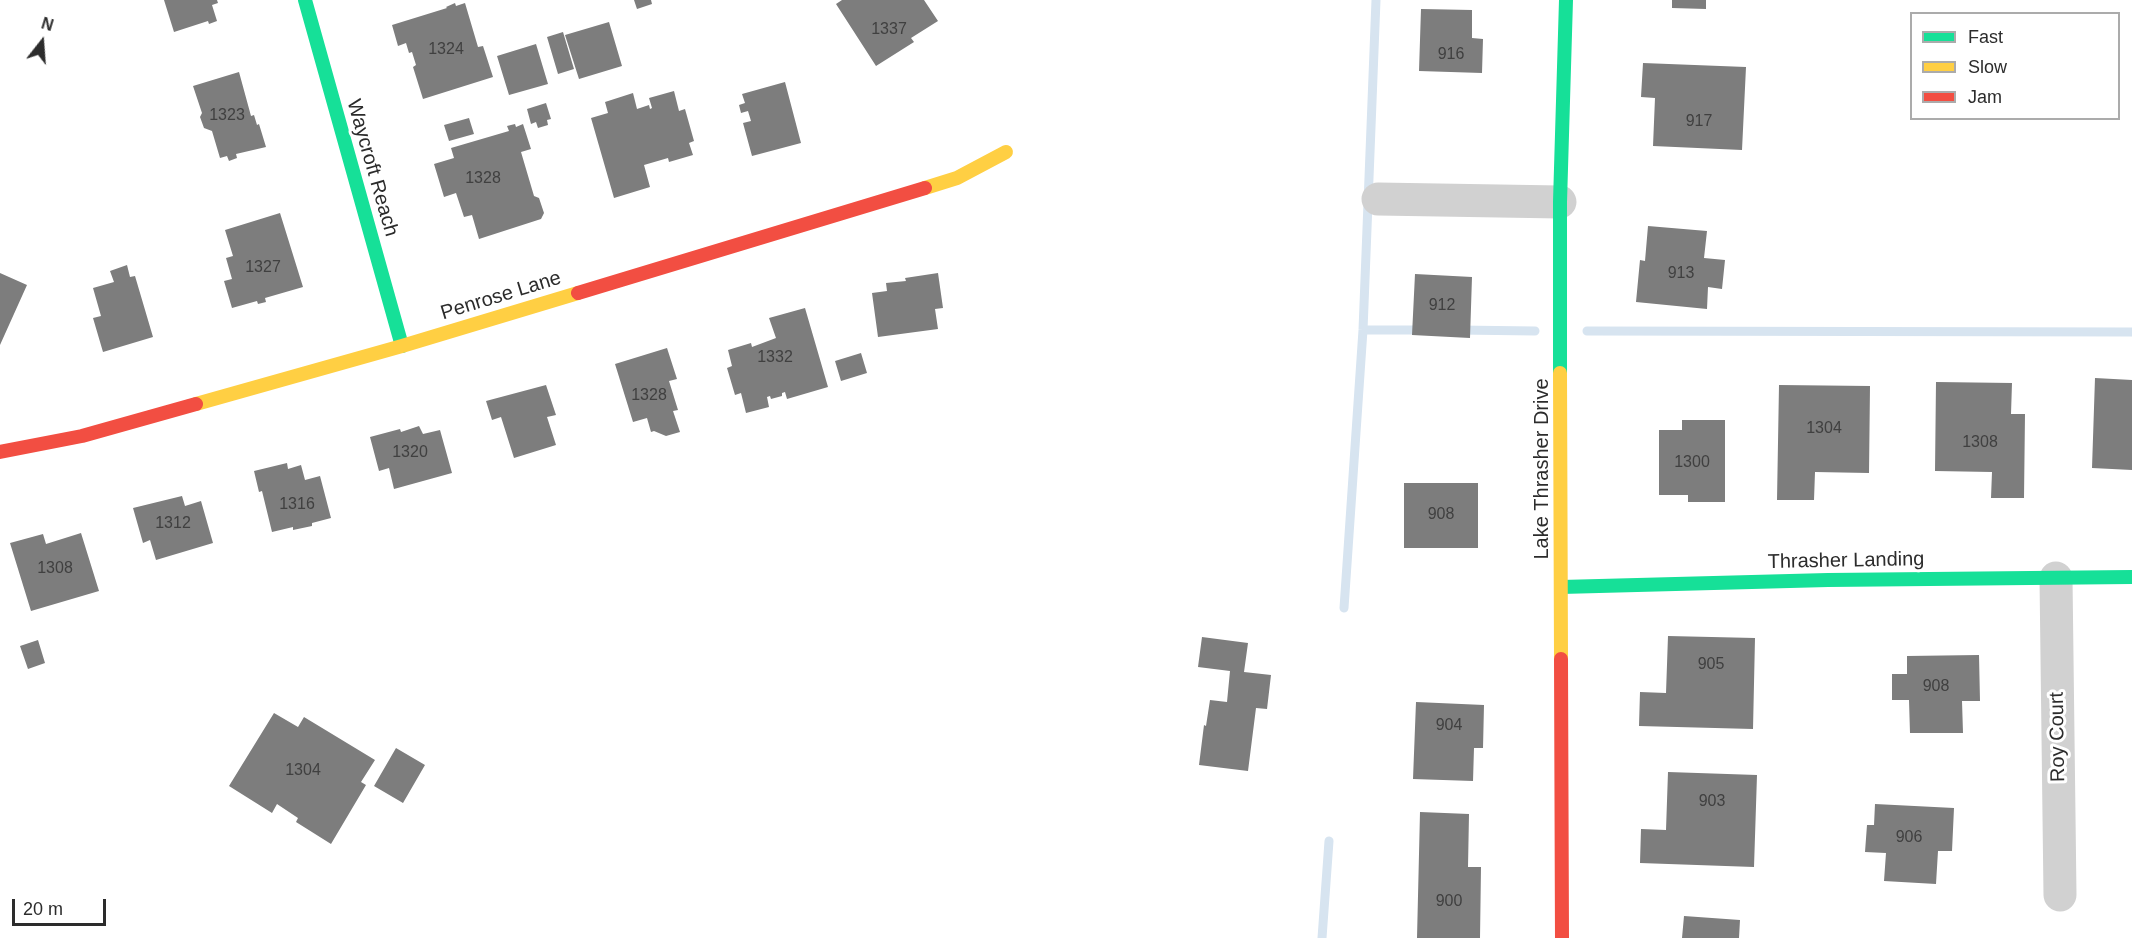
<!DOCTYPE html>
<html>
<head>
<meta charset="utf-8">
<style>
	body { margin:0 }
	#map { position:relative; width:2132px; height:938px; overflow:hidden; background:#fff; font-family:Helvetica,sans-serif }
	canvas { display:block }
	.legend { position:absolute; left:1910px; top:12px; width:210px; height:108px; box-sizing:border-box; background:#fff; border:2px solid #ababab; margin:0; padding:8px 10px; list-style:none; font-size:18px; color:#2c2c2c }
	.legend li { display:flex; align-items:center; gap:12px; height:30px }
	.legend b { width:30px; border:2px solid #ababab }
	.north { position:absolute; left:12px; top:12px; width:60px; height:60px; -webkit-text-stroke:4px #fff; paint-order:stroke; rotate:17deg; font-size:16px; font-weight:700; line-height:24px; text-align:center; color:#2c2c2c }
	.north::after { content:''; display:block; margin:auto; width:21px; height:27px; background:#2c2c2c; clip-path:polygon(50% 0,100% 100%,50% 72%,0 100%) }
	.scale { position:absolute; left:12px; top:899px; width:94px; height:27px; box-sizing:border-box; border:3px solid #2c2c2c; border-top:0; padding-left:8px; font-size:18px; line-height:21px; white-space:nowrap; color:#2c2c2c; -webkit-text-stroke:4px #fff; paint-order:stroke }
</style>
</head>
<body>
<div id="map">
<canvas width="2132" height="938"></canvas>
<ul class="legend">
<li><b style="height:8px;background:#16e098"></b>Fast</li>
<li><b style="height:8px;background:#ffcf43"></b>Slow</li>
<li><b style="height:8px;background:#f24e42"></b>Jam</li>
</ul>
<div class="north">N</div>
<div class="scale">20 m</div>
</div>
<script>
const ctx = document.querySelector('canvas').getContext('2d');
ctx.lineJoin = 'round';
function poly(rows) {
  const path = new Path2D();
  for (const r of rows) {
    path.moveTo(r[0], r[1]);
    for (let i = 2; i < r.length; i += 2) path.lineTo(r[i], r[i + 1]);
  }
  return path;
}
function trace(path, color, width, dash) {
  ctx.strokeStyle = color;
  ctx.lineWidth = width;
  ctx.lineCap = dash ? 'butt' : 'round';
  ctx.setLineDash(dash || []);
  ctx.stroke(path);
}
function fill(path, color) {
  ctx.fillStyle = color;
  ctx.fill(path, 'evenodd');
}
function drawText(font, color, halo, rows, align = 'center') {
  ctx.font = font + ' Helvetica,sans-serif';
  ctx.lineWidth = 6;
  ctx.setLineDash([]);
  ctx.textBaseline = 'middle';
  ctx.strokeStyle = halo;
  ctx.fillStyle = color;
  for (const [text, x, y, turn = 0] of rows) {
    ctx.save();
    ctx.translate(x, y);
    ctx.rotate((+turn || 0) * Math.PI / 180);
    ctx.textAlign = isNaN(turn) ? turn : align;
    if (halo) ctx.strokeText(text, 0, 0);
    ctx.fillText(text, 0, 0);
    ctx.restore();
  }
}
trace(poly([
	[1363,330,1423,330],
	[1458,330,1535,331],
	[1587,331,2132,332],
	[1344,608,1363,330,1376,0],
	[1322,938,1329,841]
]), '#d7e4f0', 9);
fill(poly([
	[164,0,217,0,218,3,212,5,217,21,209,24,208,21,174,32],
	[634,0,651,0,652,4,637,9],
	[842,0,924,0,938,21,911,38,914,42,876,66,836,4],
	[1672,0,1706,0,1706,9,1672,8],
	[455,3,456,6,465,3,478,47,483,46,493,77,423,99,413,67,416,65,412,52,409,53,406,43,398,46,392,25,447,8,446,7],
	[1421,9,1472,10,1472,38,1483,39,1482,73,1419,71],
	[609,22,622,66,579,79,565,35],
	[563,32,574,69,558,74,547,37],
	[536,44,548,84,509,95,497,56],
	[1643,63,1746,67,1742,150,1653,146,1655,98,1641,97],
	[239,72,251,116,254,115,257,125,259,124,266,147,236,154,237,158,229,161,227,156,220,158,212,131,204,128,200,117,202,113,193,86],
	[785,82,801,143,752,156,743,123,751,121,748,111,741,113,739,105,745,103,742,94],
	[674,91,679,111,685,109,694,141,689,143,693,155,669,162,668,158,644,165,650,187,614,198,591,118,608,113,605,102,633,93,637,109,649,105,650,109,652,108,649,98],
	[546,103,551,119,547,120,548,125,538,128,536,122,531,124,527,109],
	[469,118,474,134,449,141,444,125],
	[515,124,516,127,523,124,531,149,521,152,534,196,539,198,544,213,541,219,479,239,472,215,464,217,456,193,444,197,434,164,454,158,451,148,509,131,507,126],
	[280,213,303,287,265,298,266,302,258,304,257,301,232,308,224,281,232,279,226,258,233,256,225,230],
	[1648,226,1707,231,1704,258,1725,260,1722,289,1708,287,1707,309,1636,302,1640,260,1645,261],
	[127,265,130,277,135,276,153,337,103,352,93,318,101,316,93,288,114,282,110,271],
	[0,273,27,285,0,345],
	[938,273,943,308,935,309,938,329,878,337,872,293,887,291,886,283,906,281,905,278],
	[1415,274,1472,277,1470,338,1412,335],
	[805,308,828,387,787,399,785,392,782,393,782,396,771,399,770,396,767,397,769,407,746,413,741,393,735,395,727,368,732,366,728,350,751,343,752,347,776,338,769,318],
	[667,348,677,379,669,381,678,410,673,411,680,432,666,436,654,431,651,432,647,418,633,422,615,364],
	[861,353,867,373,841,381,835,361],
	[2095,378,2132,380,2132,470,2092,468],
	[1936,382,2012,383,2011,414,2025,414,2024,498,1991,498,1992,472,1935,471],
	[546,385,556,415,547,417,556,445,514,458,501,417,492,420,486,401],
	[1779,385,1870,386,1869,473,1815,472,1814,500,1777,500],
	[1682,420,1725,420,1725,502,1688,502,1688,495,1659,495,1659,430,1682,430],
	[419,426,423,434,440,430,452,473,394,489,389,468,379,471,370,437,400,429,401,432],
	[287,463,288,469,301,465,305,480,320,476,331,518,312,523,312,526,293,530,293,527,272,532,262,491,259,492,254,471],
	[1404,483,1478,483,1478,548,1404,548],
	[182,496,185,506,201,501,213,543,156,560,150,540,143,543,133,508],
	[81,533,99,591,31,611,10,543,43,534,46,544],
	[1668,636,1755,638,1753,729,1639,726,1640,692,1666,693],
	[1202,637,1248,643,1244,672,1271,675,1267,709,1256,708,1248,771,1199,765,1204,725,1206,726,1210,700,1227,702,1230,671,1198,667],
	[38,640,45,663,28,669,20,646],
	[1979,655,1980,701,1962,701,1963,733,1910,733,1909,700,1892,700,1892,674,1907,674,1907,656],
	[1416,702,1484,705,1483,748,1474,748,1473,781,1413,779],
	[274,713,298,727,304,717,375,760,361,782,366,785,331,844,296,822,298,818,277,804,272,813,229,786],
	[396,748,425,765,403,803,374,786],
	[1668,772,1757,775,1754,867,1640,863,1641,829,1666,830],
	[1875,804,1954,808,1952,851,1938,851,1936,884,1884,881,1886,853,1865,852,1867,825,1874,825],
	[1420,812,1469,814,1468,867,1481,867,1480,938,1417,938],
	[1684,916,1740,920,1739,938,1682,938]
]), '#7d7d7d');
trace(poly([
	[1378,199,1560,202],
	[2056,578,2060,895]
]), '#d1d1d1', 33);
trace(poly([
	[305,0,402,346],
	[1560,373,1560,202,1566,0],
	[1561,587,1828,580,2132,577]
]), '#16e098', 14);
trace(poly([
	[925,188,957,178,1006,152],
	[1560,373,1561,659],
	[196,404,402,346,578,293]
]), '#ffcf43', 14);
trace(poly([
	[578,293,925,188],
	[0,452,82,436,196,404],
	[1561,659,1562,938]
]), '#f24e42', 14);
drawText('16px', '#404040', null, [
	["1337",889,30],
	["1324",446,50],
	["916",1451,55],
	["1323",227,116],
	["917",1699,122],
	["1328",483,179],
	["1327",263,268],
	["913",1681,274],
	["912",1442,306],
	["1332",775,358],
	["1328",649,396],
	["1304",1824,429],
	["1308",1980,443],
	["1320",410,453],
	["1300",1692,463],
	["1316",297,505],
	["908",1441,515],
	["1312",173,524],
	["1308",55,569],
	["905",1711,665],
	["908",1936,687],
	["904",1449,726],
	["1304",303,771],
	["903",1712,802],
	["906",1909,838],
	["900",1449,902]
]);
drawText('20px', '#2c2c2c', '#fff', [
	["Waycroft Reach",372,168,74],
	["Penrose Lane",501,296,-17],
	["Lake Thrasher Drive",1542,469,-90],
	["Thrasher Landing",1846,561,-1],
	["Roy Court",2058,737,-91]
]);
</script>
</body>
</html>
